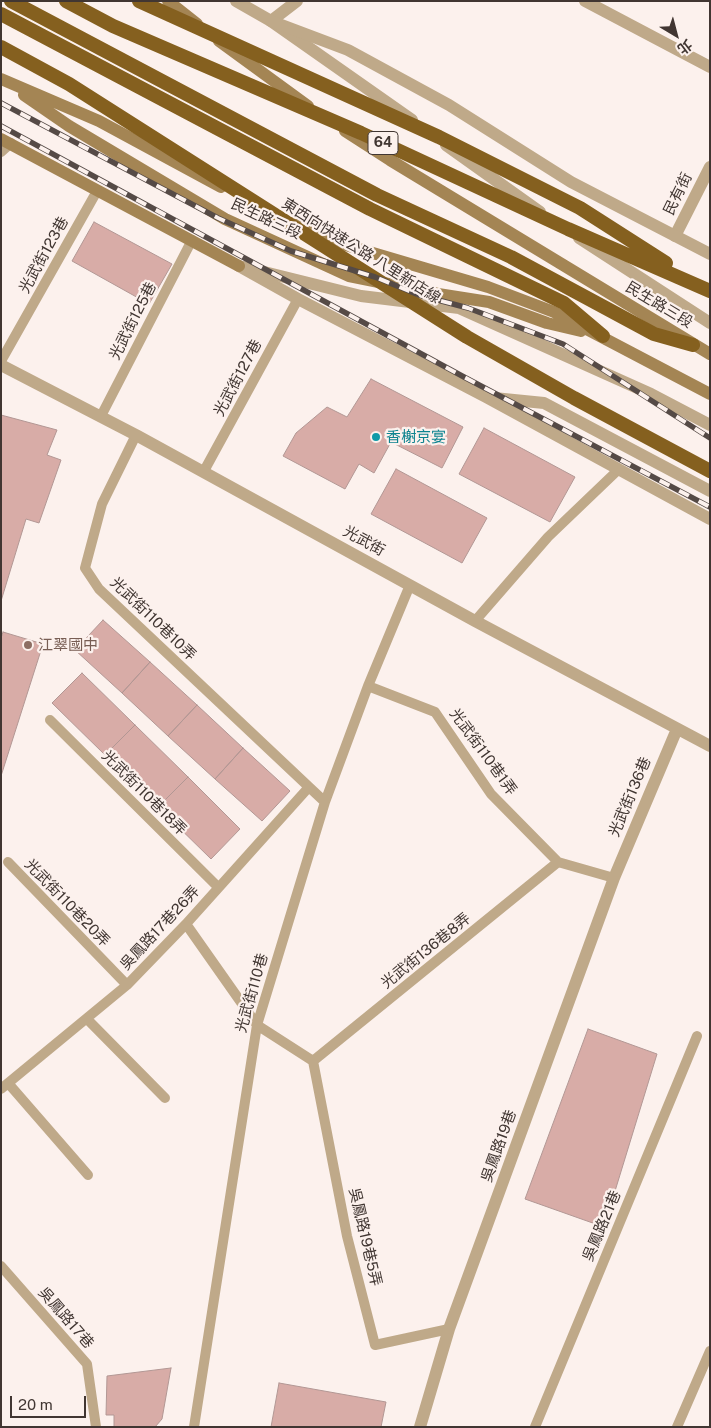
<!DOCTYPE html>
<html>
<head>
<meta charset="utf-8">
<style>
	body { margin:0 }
	#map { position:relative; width:711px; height:1428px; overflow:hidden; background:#fcf1ed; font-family:"Public Sans","Noto Sans TC",sans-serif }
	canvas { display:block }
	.frame { position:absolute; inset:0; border:2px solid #413632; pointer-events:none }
	.north { position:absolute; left:651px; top:10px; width:50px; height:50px; -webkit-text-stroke:4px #fcf1ed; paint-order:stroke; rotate:143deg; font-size:14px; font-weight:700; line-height:20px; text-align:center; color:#413632 }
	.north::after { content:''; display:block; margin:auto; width:18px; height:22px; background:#413632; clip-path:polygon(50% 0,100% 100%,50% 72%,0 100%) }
	.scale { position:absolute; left:10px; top:1396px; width:76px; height:22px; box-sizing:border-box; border:2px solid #413632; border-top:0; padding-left:6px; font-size:15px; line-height:18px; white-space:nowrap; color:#413632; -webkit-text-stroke:4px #fcf1ed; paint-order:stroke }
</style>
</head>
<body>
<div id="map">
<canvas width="711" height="1428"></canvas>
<div class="frame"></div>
<div class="north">北</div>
<div class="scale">20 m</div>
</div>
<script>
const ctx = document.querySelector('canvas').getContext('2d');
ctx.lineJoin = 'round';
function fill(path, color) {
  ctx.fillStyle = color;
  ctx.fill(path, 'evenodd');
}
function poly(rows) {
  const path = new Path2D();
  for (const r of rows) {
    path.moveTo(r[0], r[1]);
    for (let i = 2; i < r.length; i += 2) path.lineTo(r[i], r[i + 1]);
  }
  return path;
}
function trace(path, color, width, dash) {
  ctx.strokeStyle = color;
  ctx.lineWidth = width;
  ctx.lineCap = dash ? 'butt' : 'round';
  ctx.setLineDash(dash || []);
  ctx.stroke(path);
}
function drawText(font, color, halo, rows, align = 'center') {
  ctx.font = font + ' "Public Sans","Noto Sans TC",sans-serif';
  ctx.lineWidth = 4.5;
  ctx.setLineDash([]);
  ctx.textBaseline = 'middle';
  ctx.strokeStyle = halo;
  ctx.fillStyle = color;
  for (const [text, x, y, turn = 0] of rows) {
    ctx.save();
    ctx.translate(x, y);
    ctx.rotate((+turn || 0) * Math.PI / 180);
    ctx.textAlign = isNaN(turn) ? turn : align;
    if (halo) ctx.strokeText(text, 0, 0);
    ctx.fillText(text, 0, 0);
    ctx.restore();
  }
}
const building = poly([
	[94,222,172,264,149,304,72,261,94,222],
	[371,379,463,427,442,468,391,442,374,473,359,464,345,489,283,456,296,433,327,407,347,417,371,379],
	[1,415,57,430,47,455,61,460,39,523,26,519,1,601,1,415],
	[484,428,575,477,550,522,459,474,484,428],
	[396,469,487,518,462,563,371,514,396,469],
	[103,620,150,662,122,693,75,650,103,620],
	[3,632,43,644,1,776,1,638,3,632],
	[150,662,197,705,168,736,122,693,150,662],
	[82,673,135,725,105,755,52,703,82,673],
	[197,705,243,748,215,779,168,736,197,705],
	[135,725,188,777,158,807,105,755,135,725],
	[243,748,290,791,262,821,215,779,243,748],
	[188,777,240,829,211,859,158,807,188,777],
	[588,1029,657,1054,604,1227,525,1199,588,1029],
	[171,1368,162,1419,155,1427,114,1427,114,1415,106,1415,107,1376,171,1368],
	[279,1383,386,1402,381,1427,271,1427,279,1383]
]);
fill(building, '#d8aca7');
trace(building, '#b29794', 1);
trace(poly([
	[1,152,11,143],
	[1,361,97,191],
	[101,416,192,240],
	[136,435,102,504,85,568,99,589,309,787],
	[204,471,298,299],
	[475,621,548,537,618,470],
	[368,686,435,712,491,794,558,862,614,878],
	[50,720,218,887],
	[8,862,127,985],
	[186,924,257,1025,313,1061],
	[87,1019,165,1098],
	[313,1061,347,1236,375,1345,449,1329],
	[313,1061,558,862],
	[8,1083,88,1175],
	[1,1089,127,985,186,924,309,787,325,802],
	[1,1266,87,1364,96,1427],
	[194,1427,257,1025,325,802,368,686,410,585],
	[535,1427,697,1036],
	[677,1427,710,1351]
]), '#bfa989', 10);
trace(poly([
	[297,1,271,21,412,120],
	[585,1,710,67],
	[446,145,540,212],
	[675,236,710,167],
	[579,238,710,323],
	[244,267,361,296,459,308,651,394,710,425],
	[1,365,136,435,475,621,710,746],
	[420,1427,449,1329,614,878,677,729]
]), '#bfa989', 12);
trace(poly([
	[236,1,271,21,348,50,449,105,571,182,710,254],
	[239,266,298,299,486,397,710,519],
	[494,398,544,403,710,491]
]), '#bfa989', 12);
trace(poly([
	[168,1,197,24],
	[219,41,308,106],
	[1,79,99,121,221,187],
	[24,95,69,126,225,219,349,276,438,294,489,302,547,323,581,331],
	[345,131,390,160,710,354],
	[1,139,239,266],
	[296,222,339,243,488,287,554,312,710,394]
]), '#a48554', 12);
trace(poly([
	[11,1,377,195,511,257,654,334,693,345],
	[66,1,113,26,361,133,568,229,710,291],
	[139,1,439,137,580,208,666,263],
	[1,14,370,209,564,303,603,336],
	[1,47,69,84,467,337,574,398,710,471]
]), '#85601f', 14);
const rail = poly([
	[1,103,218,218,291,251,375,277,419,295,468,308,563,344,710,438],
	[1,126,464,377,710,507]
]);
trace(rail, '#554a46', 5.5);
trace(rail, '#fcf1ed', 4, [11]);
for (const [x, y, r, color] of [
	[376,437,5,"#0f9aa8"],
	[28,645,5,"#8d6e63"]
]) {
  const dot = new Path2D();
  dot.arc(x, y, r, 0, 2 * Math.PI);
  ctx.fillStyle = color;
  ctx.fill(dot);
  trace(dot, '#fcf1ed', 2);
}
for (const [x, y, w] of [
	[383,143,30]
]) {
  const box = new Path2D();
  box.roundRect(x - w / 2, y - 11.5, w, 23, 4);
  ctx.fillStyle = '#fcf1ed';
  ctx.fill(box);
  trace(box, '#413632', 1);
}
drawText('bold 14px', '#413632', null, [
	["64",383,143]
]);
drawText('15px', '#413632', '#fcf1ed', [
	["民有街",678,194,-64],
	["民生路三段",266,219,25],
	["東西向快速公路 八里新店線",361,251,32],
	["光武街123巷",44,255,-61],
	["民生路三段",659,305,31],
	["光武街125巷",133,321,-63],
	["光武街127巷",238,378,-62],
	["光武街",364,541,29],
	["光武街110巷10弄",153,619,44],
	["光武街110巷1弄",483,752,54],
	["光武街110巷18弄",144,793,45],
	["光武街136巷",630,797,-67],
	["光武街110巷20弄",67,903,46],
	["吳鳳路17巷26弄",160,928,-47],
	["光武街136巷8弄",426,951,-39],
	["光武街110巷",252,993,-74],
	["吳鳳路19巷",499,1146,-70],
	["吳鳳路21巷",602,1226,-67],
	["吳鳳路19巷5弄",365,1237,77],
	["吳鳳路17巷",66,1318,49]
]);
drawText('15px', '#0d838f', '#fcf1ed', [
	["香榭京宴",386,437]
], 'left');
drawText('15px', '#785e54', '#fcf1ed', [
	["江翠國中",38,645]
], 'left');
</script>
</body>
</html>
